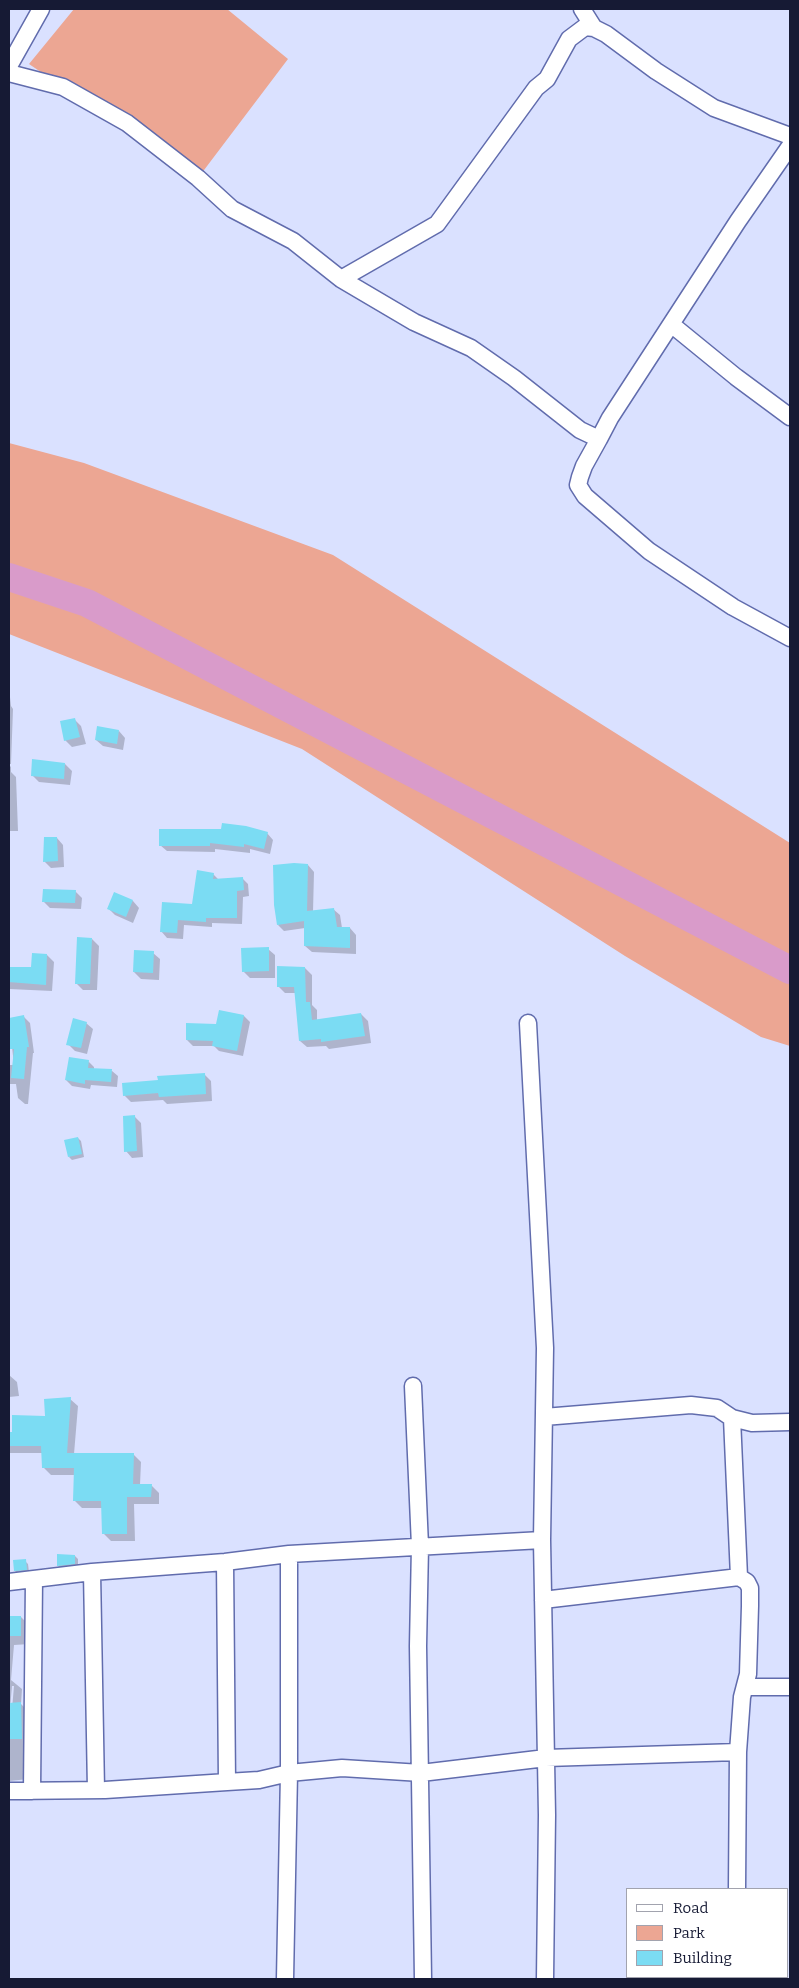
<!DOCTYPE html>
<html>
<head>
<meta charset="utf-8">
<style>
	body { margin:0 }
	#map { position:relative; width:799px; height:1988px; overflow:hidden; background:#dae1ff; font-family:Bitter,serif }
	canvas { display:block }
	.frame { position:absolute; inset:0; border:10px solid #161a34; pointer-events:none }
	.legend { position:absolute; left:626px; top:1888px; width:162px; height:90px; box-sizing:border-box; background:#fff; border:1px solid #a2a3ae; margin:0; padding:6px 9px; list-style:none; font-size:15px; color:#161a34 }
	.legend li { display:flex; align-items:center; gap:10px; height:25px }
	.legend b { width:25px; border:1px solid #a2a3ae }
</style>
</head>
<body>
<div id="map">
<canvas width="799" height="1988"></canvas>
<div class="frame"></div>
<ul class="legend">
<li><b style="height:6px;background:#fff"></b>Road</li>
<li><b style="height:14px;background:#eca693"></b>Park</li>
<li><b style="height:14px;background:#7bdcf3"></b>Building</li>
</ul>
</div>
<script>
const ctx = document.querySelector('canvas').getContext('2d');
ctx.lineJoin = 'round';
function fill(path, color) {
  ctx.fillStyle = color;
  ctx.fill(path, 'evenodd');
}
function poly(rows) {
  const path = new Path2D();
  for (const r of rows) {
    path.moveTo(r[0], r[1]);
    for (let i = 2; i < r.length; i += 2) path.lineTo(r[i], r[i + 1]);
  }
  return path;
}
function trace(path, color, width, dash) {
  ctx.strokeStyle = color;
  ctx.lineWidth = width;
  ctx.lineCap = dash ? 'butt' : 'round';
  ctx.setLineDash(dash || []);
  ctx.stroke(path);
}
fill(poly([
	[74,9,227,9,288,59,198,178,29,64],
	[9,443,84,463,333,555,790,843,790,1046,761,1037,625,956,302,749,9,634]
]), '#eca693');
fill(poly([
	[9,688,11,706,13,709,11,764,9,764],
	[74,719,81,726,86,744,72,747,65,740],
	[119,731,125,738,123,750,103,746,96,740],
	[65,764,72,771,70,785,39,782,32,775],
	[9,765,11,767,11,772,16,777,18,831,9,831],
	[267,833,273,840,270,854,250,849,250,853,215,849,215,852,167,851,160,845],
	[57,838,63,845,64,867,51,868,44,861],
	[308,865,314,872,313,912,333,909,340,915,342,928,350,928,356,935,356,954,312,952,305,946,305,928,284,931,278,925],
	[213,874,219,880,242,878,248,884,249,896,243,897,242,924,212,923,212,927,184,925,183,939,167,938,161,931,193,905],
	[75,891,82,898,81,909,50,908,44,902],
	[114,894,133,901,139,908,133,923,115,915,108,908],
	[92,939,99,946,97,990,83,990,76,983],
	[268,949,275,955,275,978,250,978,243,971],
	[153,953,160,959,159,980,141,979,134,972],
	[47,955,54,962,52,991,9,989,9,968,32,969],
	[305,968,312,975,312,1005,317,1010,317,1020,361,1014,368,1021,371,1043,329,1049,326,1046,307,1047,300,1041,296,993,285,993,278,986],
	[220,1011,244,1016,250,1022,243,1056,219,1051,214,1046,193,1046,187,1040,217,1026],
	[24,1017,30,1023,34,1053,33,1053,28,1104,25,1104,18,1098,16,1084,9,1084,9,1065,14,1065,9,1019],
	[86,1023,93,1029,87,1054,75,1051,68,1044],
	[88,1061,94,1067,94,1069,112,1071,118,1076,117,1087,91,1085,90,1089,72,1086,66,1080],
	[204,1074,211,1081,212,1101,167,1104,163,1100,131,1102,124,1095],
	[135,1117,141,1123,143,1157,132,1158,126,1151],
	[78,1138,81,1141,84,1157,72,1160,69,1157],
	[9,1375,17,1382,19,1396,9,1397],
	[70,1399,78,1406,74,1454,133,1454,141,1462,140,1485,151,1485,159,1493,159,1504,134,1504,135,1541,111,1541,103,1533,102,1508,82,1508,74,1500,75,1475,51,1475,43,1467,43,1453,9,1453,9,1434,13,1434,47,1417],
	[75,1556,78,1559,78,1567,61,1569,58,1566],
	[25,1561,28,1564,29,1572,18,1574,15,1571],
	[21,1617,30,1626,30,1644,14,1645,11,1680,22,1689,21,1704,30,1713,29,1779,9,1781,9,1618],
	[12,1686,14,1686,12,1709,10,1709]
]), '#0003');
trace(poly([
	[9,577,87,603,790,970]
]), '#d99bca', 28);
fill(poly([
	[75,718,80,737,64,741,60,721],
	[97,726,119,730,117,744,95,740],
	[32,759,65,763,64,779,31,776],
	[222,823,246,826,268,832,264,849,244,844,244,847,210,843,210,846,159,846,159,829,221,829],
	[44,837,57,837,58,861,43,862],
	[294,863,308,864,307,911,334,908,337,927,350,927,350,948,304,946,304,921,277,925,274,905,273,865],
	[197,870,214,873,213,879,243,877,244,890,237,891,237,918,206,918,206,922,178,920,177,933,160,932,162,902,192,904],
	[43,889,76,890,75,903,42,902],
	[114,892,133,900,126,917,107,909],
	[77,937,92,938,90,984,75,984],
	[269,947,269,971,242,972,241,948],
	[134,950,154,951,153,973,133,972],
	[32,953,47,954,46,985,9,982,9,967,31,967],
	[277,966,305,967,306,1002,310,1002,312,1020,361,1013,365,1036,321,1042,321,1039,299,1041,294,987,277,987],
	[219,1010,244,1015,237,1051,212,1046,213,1041,186,1040,186,1023,216,1024],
	[24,1015,29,1047,27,1047,24,1079,11,1078,14,1049,10,1049,9,1018],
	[73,1018,87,1022,81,1048,66,1045],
	[69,1057,89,1060,88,1068,112,1069,111,1082,85,1080,85,1084,65,1080],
	[205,1073,206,1094,159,1097,158,1093,123,1096,122,1083,158,1080,157,1076],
	[135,1115,137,1151,124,1152,123,1116],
	[78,1137,82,1154,68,1157,64,1140],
	[71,1397,67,1453,134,1453,133,1484,152,1484,151,1497,127,1497,127,1534,102,1534,101,1501,73,1501,74,1468,42,1468,41,1446,9,1446,9,1432,12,1432,12,1415,45,1416,44,1399],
	[57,1554,75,1555,75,1564,57,1566],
	[26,1559,27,1570,14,1571,13,1560],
	[9,1616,21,1616,21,1636,9,1636],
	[21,1702,22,1739,9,1739,9,1703]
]), '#7bdcf3');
const minor = poly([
	[582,9,594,28],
	[9,66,41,9],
	[9,73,63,87,127,123,198,178,232,209,293,241,341,279,414,322,471,348,514,378,580,430,599,439,610,418,738,221,790,146],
	[341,279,437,224,536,88,547,79,569,39,585,27,594,28,606,34,656,71,714,108,790,136],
	[671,324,736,377,790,417],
	[599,439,584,466,580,477,578,485,585,496,649,551,733,607,790,638],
	[528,1023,545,1348,542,1540,547,1815,545,1979],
	[413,1386,420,1546,418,1646,423,1979],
	[544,1417,691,1405,717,1408,732,1418,752,1423,790,1422],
	[732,1418,739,1577],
	[225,1562,227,1782],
	[92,1572,96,1790],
	[9,1582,92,1572,225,1562,289,1554,542,1540],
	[543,1600,739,1577,747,1582,750,1588,750,1606,748,1674,742,1697,738,1752,737,1889],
	[746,1687,790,1687],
	[9,1791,105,1790,227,1782,259,1780,289,1773,342,1768,421,1773,546,1758,738,1752],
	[32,1791,34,1579],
	[285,1979,289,1773,289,1554],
	[669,1979,693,1977]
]);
trace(minor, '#616cad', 19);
trace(minor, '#fff', 16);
</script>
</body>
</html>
